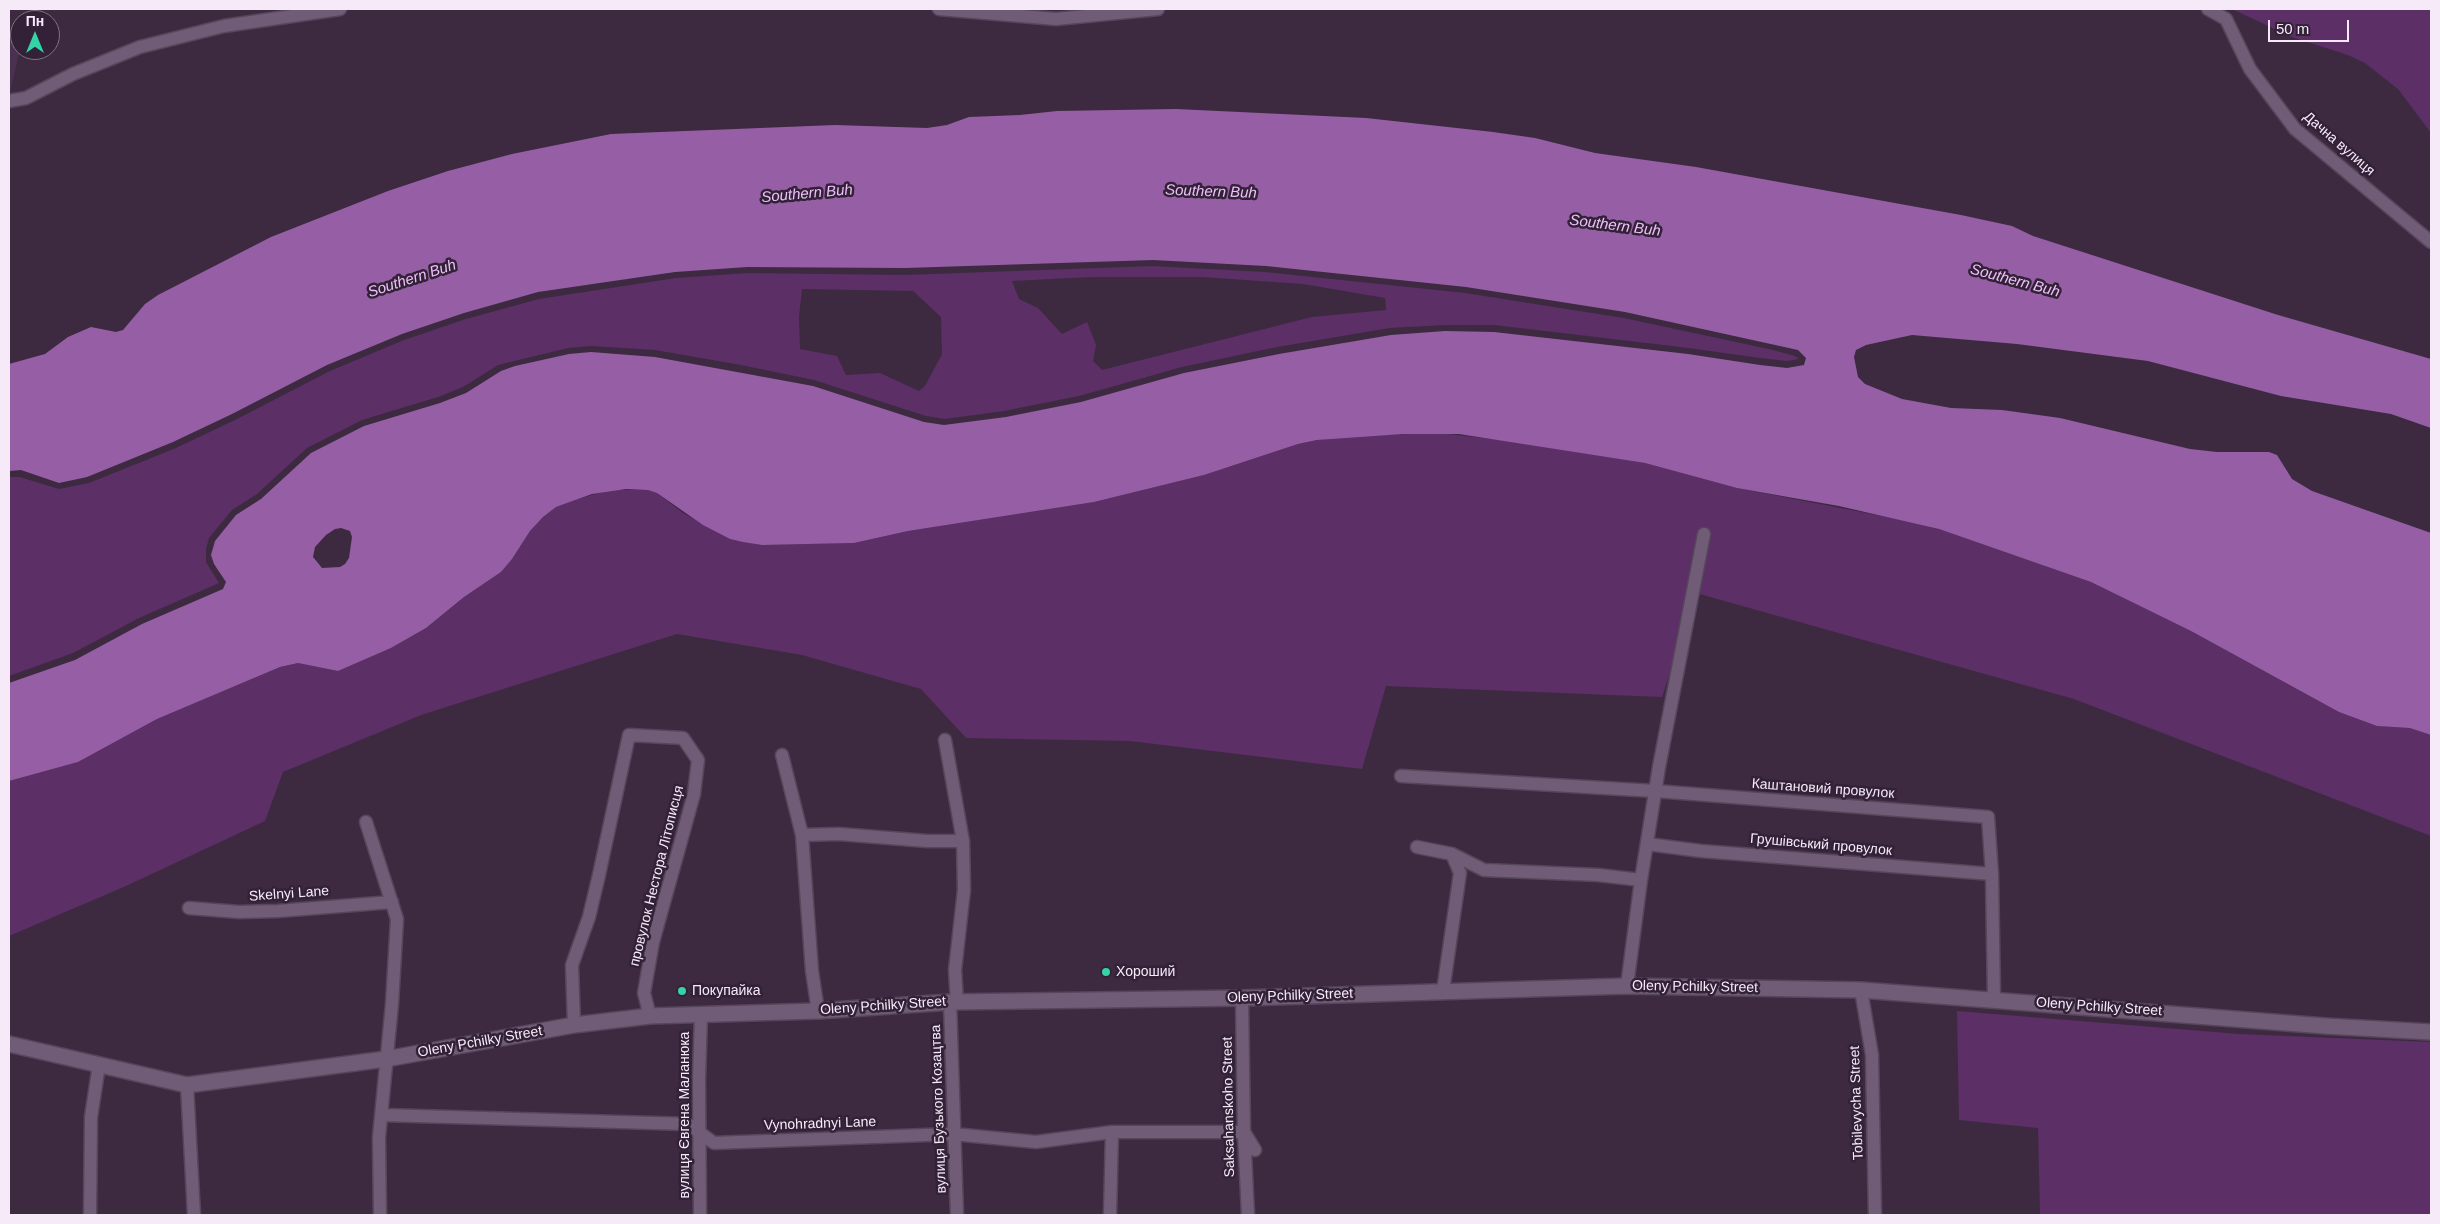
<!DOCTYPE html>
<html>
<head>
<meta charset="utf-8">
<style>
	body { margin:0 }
	#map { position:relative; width:2440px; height:1224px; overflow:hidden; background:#3d2a41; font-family:Arial,sans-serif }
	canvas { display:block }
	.frame { position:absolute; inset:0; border:10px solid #f6eaf9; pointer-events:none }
	.north { position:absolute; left:10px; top:10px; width:50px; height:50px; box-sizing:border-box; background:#322137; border:1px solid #807185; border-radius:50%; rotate:0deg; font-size:14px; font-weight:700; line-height:20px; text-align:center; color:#f6eaf9 }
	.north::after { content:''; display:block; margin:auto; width:18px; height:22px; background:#34d4a7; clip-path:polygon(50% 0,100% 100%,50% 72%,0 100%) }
	.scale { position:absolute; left:2268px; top:20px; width:81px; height:22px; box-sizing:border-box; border:2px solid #f6eaf9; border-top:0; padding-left:6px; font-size:15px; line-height:18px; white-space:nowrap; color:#f6eaf9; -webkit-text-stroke:4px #322137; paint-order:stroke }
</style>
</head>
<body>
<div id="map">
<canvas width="2440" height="1224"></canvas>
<div class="frame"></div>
<div class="north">Пн</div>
<div class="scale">50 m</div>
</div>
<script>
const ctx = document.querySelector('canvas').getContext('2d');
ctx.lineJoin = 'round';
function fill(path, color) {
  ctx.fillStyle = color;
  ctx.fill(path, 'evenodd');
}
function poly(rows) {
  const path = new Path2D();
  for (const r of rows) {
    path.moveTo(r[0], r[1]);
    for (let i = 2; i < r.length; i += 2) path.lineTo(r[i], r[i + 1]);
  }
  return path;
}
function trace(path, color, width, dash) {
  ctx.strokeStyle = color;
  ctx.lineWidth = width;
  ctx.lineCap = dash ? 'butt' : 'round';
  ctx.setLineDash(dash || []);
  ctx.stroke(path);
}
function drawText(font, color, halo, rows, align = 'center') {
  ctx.font = font + ' Arial,sans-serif';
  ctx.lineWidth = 5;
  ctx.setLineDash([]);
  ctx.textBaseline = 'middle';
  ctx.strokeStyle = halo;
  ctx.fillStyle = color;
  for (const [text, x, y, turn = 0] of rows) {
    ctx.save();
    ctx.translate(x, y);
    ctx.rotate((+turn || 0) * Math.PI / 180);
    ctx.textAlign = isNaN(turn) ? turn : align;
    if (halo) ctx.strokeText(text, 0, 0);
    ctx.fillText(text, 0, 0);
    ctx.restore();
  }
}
fill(poly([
	[9,30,20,33,20,49,9,97]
]), '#49324f');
fill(poly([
	[2232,9,2431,9,2431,133,2398,89,2365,63,2348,55,2292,37],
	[1153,266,1265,272,1465,293,1624,318,1773,350,1795,356,1799,359,1787,361,1760,358,1689,348,1494,325,1445,325,1390,328,1277,347,1182,367,1079,396,1004,411,945,419,926,416,814,380,741,365,655,350,591,346,568,348,498,365,463,387,438,397,362,420,307,448,257,494,232,510,209,538,206,549,206,562,219,583,139,618,73,653,9,676,9,477,20,477,59,489,89,483,176,448,235,420,330,371,404,340,466,319,539,299,676,278,748,273,905,275],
	[1092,277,1202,277,1303,284,1385,298,1386,310,1312,317,1102,370,1093,361,1096,345,1087,322,1062,334,1038,308,1019,299,1012,281],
	[802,289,913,291,941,317,942,354,925,386,919,391,880,373,846,375,837,356,800,349,799,317],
	[1438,433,1501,440,1645,463,1737,488,1908,521,1939,529,2091,582,2191,631,2339,712,2377,726,2410,728,2431,735,2431,836,2074,699,1696,593,1662,697,1386,686,1362,769,1130,741,966,738,921,689,802,655,677,634,421,715,283,772,265,821,126,886,9,936,9,781,78,762,157,719,280,667,298,663,338,671,391,648,426,628,464,597,501,572,512,559,530,531,543,517,556,507,578,499,609,490,648,490,657,493,683,513,730,539,762,545,854,543,908,531,1094,502,1204,475,1298,444,1318,440,1347,436],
	[1957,1011,2239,1034,2431,1042,2431,1215,2040,1215,2038,1128,1959,1120]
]), '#5c2f67');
fill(poly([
	[1176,109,1366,118,1493,132,1535,138,1595,153,1696,167,1961,215,2012,226,2033,236,2278,315,2431,359,2431,428,2391,414,2281,396,2148,361,2017,344,1912,335,1866,345,1856,350,1854,357,1858,377,1865,384,1902,399,1951,408,2002,410,2060,418,2190,449,2217,452,2269,452,2277,455,2292,479,2312,491,2431,533,2431,735,2410,728,2377,726,2339,712,2191,631,2091,582,1939,529,1839,506,1737,488,1645,463,1459,434,1403,434,1317,440,1298,444,1204,475,1094,502,908,531,854,543,762,545,743,542,730,539,703,525,657,493,648,490,626,489,592,494,556,507,543,517,530,531,512,559,501,572,464,597,426,628,391,648,338,671,298,663,280,667,157,719,78,762,9,781,9,683,75,660,142,624,223,589,226,582,214,564,211,555,215,541,236,515,261,499,311,453,364,426,440,403,466,393,501,371,515,366,569,354,591,352,655,357,813,386,924,422,944,425,1006,417,1081,402,1184,373,1279,354,1391,335,1445,331,1494,332,1688,354,1760,365,1787,368,1804,365,1806,358,1798,350,1625,312,1466,287,1266,266,1153,260,905,268,747,267,675,272,538,292,464,313,402,334,327,365,232,414,173,442,87,477,59,483,21,470,9,471,9,364,45,354,68,337,91,327,116,332,123,330,145,304,158,295,271,237,388,191,448,171,512,154,611,134,835,125,927,128,947,125,969,117,1020,115,1057,111],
	[341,528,350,531,352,537,349,558,345,564,340,567,322,568,313,557,315,547,326,535,335,529]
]), '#965fa5');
const minor = poly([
	[939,9,1056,19,1158,9],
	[2208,9,2226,19,2250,69,2295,129,2431,242],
	[9,101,26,98,73,74,140,47,224,26,340,9],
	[945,740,963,841,964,890,955,970,957,1002],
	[782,755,802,835,812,971,818,1011],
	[1401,776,1655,791,1988,817,1992,874,1994,999],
	[366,822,397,919,392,1004,379,1137,380,1215],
	[802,835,839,834,927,841,963,841],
	[1647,844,1701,851,1992,874],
	[1417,847,1452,854,1484,870,1598,875,1641,880],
	[189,908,239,912,278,911,392,902],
	[1627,986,1641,880,1659,767,1704,534],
	[1861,990,1872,1055,1875,1215],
	[1443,991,1460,873,1452,854],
	[1242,998,1244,1132,1248,1215],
	[950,1002,957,1215],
	[574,1025,572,965,589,917,599,875,629,735,683,738,698,760,694,794,653,942,644,993,650,1016],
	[187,1085,194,1215],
	[382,1115,688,1124,714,1143,953,1134,1036,1142,1112,1132,1244,1132,1255,1150],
	[90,1215,91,1117,99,1065],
	[700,1215,699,1079,701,1015],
	[1110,1215,1112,1132]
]);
const tertiary = poly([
	[9,1044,187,1085,386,1059,574,1025,650,1016,818,1011,950,1002,1242,998,1627,986,1861,990,2325,1026,2431,1032]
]);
trace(minor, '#56465a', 15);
trace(tertiary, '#56465a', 18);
trace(minor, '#705c76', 12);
trace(tertiary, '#705c76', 15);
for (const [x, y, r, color] of [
	[1106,972,5,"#34d4a7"],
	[682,991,5,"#34d4a7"]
]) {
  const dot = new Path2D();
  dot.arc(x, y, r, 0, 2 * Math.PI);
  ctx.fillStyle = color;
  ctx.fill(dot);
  trace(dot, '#322137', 2);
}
drawText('14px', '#f6eaf9', '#322137', [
	["Дачна вулиця",2339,144,41],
	["Каштановий провулок",1823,789,4],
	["Грушівський провулок",1821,845,5],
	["провулок Нестора Літописця",657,876,-76],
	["Skelnyi Lane",289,894,-4],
	["Oleny Pchilky Street",1695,987,1],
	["Oleny Pchilky Street",1290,996,-2],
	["Oleny Pchilky Street",883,1006,-4],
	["Oleny Pchilky Street",2099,1007,4],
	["Oleny Pchilky Street",480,1042,-10],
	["Tobilevycha Street",1857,1103,-92],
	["Saksahanskoho Street",1229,1107,-91],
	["вулиця Бузького Козацтва",939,1109,-92],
	["вулиця Євгена Маланюка",685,1115,-90],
	["Vynohradnyi Lane",820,1124,-2]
]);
drawText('14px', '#f6eaf9', '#322137', [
	["Хороший",1116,972],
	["Покупайка",692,991]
], 'left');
drawText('italic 15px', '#edc0f9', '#322137', [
	["Southern Buh",1211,192,2],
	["Southern Buh",807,194,-5],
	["Southern Buh",1615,226,7],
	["Southern Buh",412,279,-18],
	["Southern Buh",2015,281,15]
]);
</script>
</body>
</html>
